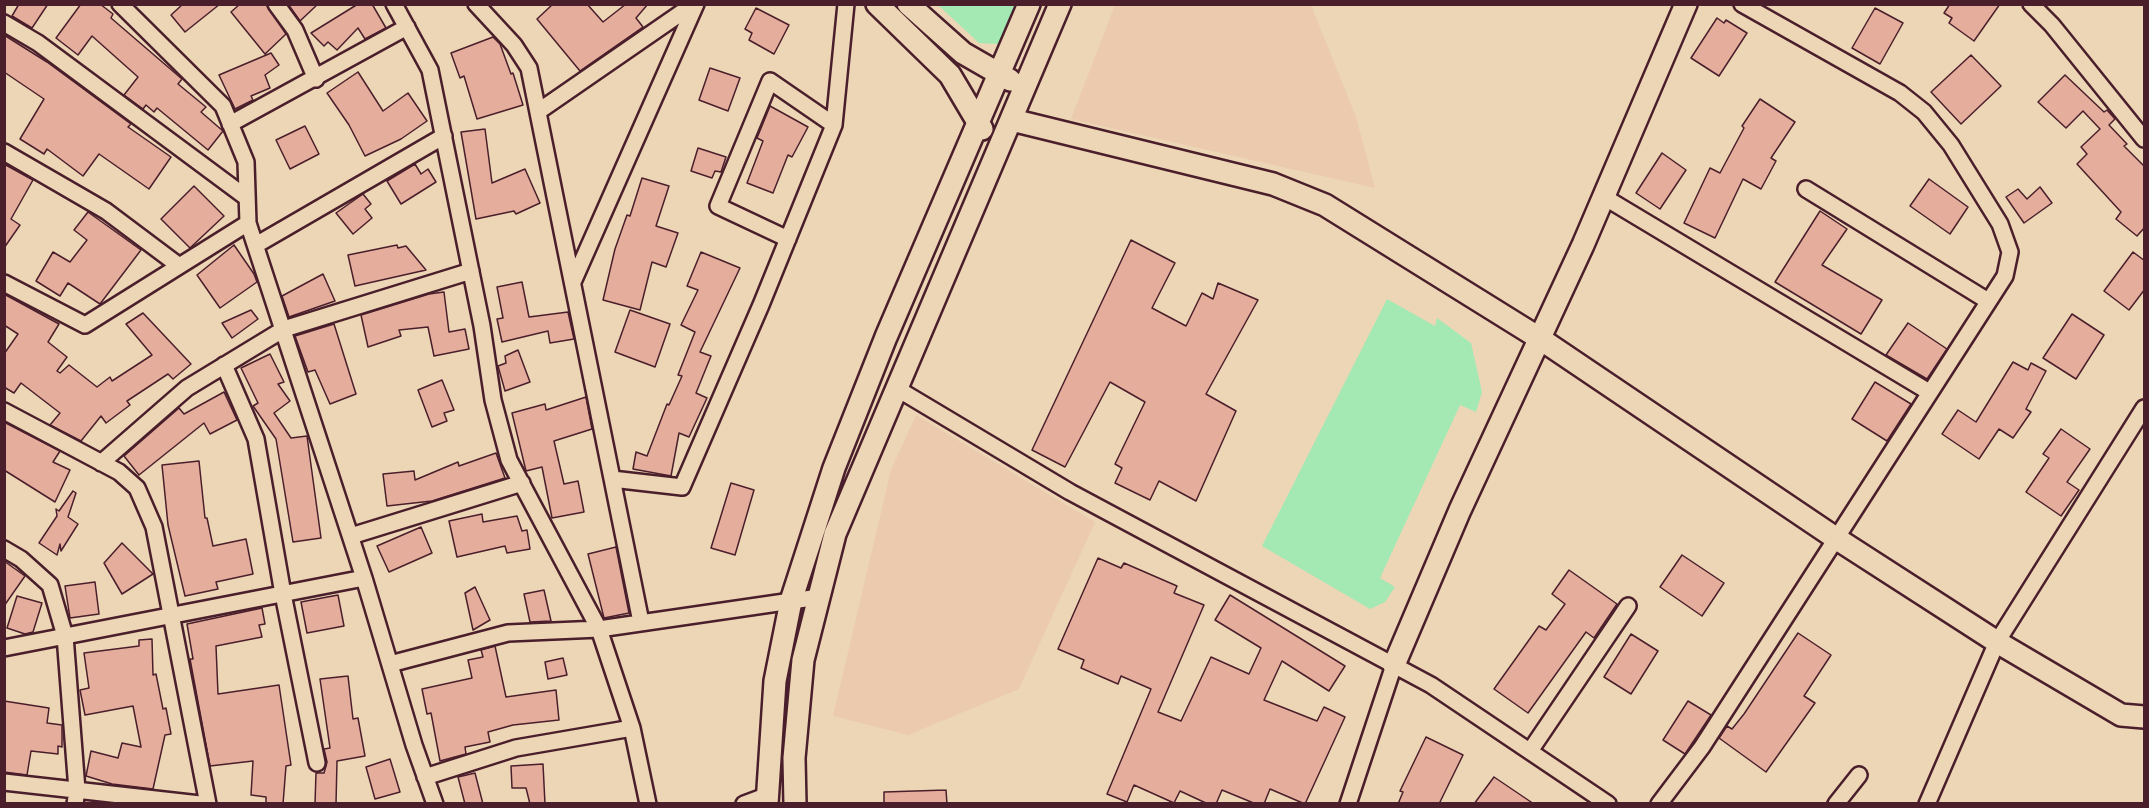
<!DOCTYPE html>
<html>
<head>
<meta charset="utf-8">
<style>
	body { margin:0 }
	#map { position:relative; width:2149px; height:808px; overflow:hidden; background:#edd6b6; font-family:"Shantell Sans",sans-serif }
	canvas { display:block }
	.frame { position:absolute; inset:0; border:6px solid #4a1f2b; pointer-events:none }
</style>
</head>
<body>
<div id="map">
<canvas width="2149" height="808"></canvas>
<div class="frame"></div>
</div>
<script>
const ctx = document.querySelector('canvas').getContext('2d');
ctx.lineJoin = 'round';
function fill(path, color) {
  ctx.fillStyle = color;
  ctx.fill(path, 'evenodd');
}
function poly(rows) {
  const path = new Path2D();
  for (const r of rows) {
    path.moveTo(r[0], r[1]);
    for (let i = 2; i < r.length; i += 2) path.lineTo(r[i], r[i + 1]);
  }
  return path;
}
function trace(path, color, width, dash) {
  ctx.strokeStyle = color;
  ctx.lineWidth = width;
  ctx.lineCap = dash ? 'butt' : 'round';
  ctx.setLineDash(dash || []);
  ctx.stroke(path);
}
fill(poly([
	[1115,5,1311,5,1356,117,1375,188,1071,119],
	[916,415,1095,522,1019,689,908,735,833,716,891,470]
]), '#ebcaae');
fill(poly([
	[938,5,1026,5,1007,42,996,44,979,43],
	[1387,299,1435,326,1437,318,1471,343,1482,392,1476,412,1460,405,1380,578,1395,587,1385,602,1370,609,1262,546]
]), '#a4e8b3');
const building = poly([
	[19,4,48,4,32,28,12,16,19,4],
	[81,4,100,4,113,14,111,18,182,79,178,84,206,107,201,112,223,131,208,150,157,108,154,112,146,105,143,109,124,95,138,77,92,36,78,55,56,38,81,4],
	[183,4,220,4,185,32,171,15,183,4],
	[240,4,266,4,286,34,265,54,231,12,240,4],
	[288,4,318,4,300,21,288,4],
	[358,4,372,4,386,28,365,39,358,28,337,50,328,42,324,46,311,33,358,4],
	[553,4,587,4,603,22,626,4,648,4,636,18,643,27,580,71,537,19,553,4],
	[1950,4,2000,4,1974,41,1949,23,1952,18,1944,13,1950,4],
	[756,8,789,25,774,54,749,40,752,33,745,29,756,8],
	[1875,8,1903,23,1880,64,1852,48,1875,8],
	[1717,18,1724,23,1726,20,1747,33,1719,76,1691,58,1717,18],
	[4,35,47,62,131,124,128,127,171,157,149,189,99,154,83,176,47,149,44,154,20,139,44,99,4,72,4,35],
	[493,37,500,44,511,74,513,73,523,105,477,119,464,76,460,78,451,53,493,37],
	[271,53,279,65,265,75,270,88,251,96,253,100,235,109,219,75,271,53],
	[1971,55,2001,86,1961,124,1931,92,1971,55],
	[710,68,740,78,728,111,699,100,710,68],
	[358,72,383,111,408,93,427,121,401,139,365,156,349,125,327,93,358,72],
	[2065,75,2104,112,2107,110,2115,119,2109,125,2127,144,2124,146,2145,167,2145,227,2137,236,2116,219,2121,212,2077,164,2087,154,2081,147,2100,129,2083,111,2066,128,2038,102,2065,75],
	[1760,99,1795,122,1771,158,1776,161,1761,189,1743,179,1715,238,1684,223,1710,168,1720,173,1744,128,1742,126,1760,99],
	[770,106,808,127,792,157,788,155,773,193,747,183,763,141,757,138,770,106],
	[305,126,319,154,290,169,276,140,305,126],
	[485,129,492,183,525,169,540,203,516,214,514,211,476,219,461,132,485,129],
	[698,148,726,157,721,172,715,171,712,178,691,171,698,148],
	[1662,153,1686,170,1660,209,1636,193,1662,153],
	[4,164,33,180,11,219,20,225,4,248,4,164],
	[415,164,421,174,428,169,436,182,401,204,387,181,415,164],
	[642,178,669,186,656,226,678,233,666,267,652,262,640,310,603,300,615,249,627,215,630,216,642,178],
	[1929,179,1968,207,1950,234,1910,206,1929,179],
	[194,186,224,216,190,248,161,219,194,186],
	[2040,187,2052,203,2024,223,2006,197,2018,189,2027,199,2040,187],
	[363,194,371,204,365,209,372,218,353,234,336,213,363,194],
	[1820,211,1847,229,1822,265,1882,300,1861,334,1775,282,1820,211],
	[88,212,141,250,100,304,68,283,60,296,36,281,53,252,70,262,87,240,74,230,88,212],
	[1131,240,1175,263,1152,308,1186,326,1202,293,1213,299,1218,283,1258,300,1206,394,1236,411,1196,501,1159,481,1150,500,1115,483,1122,468,1115,464,1145,402,1110,382,1065,467,1032,450,1131,240],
	[234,245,254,274,257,282,220,308,197,275,234,245],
	[397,245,398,248,406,246,426,270,355,286,348,255,397,245],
	[701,252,740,268,700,352,711,356,696,393,707,398,689,437,679,433,671,476,633,469,636,452,647,456,667,404,669,405,682,376,678,375,695,332,681,325,698,290,687,286,701,252],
	[2133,252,2145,261,2145,289,2129,310,2104,291,2133,252],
	[323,274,335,301,289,317,282,296,323,274],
	[522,282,529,317,568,312,574,339,550,343,548,331,502,342,497,319,503,318,497,287,522,282],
	[444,292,449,332,465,329,469,349,434,356,428,327,399,330,401,336,368,347,361,315,429,294,444,292],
	[4,294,59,324,48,342,67,357,57,371,60,373,69,365,97,387,110,377,112,381,152,355,126,324,143,313,191,364,173,379,168,374,127,401,130,405,106,423,101,416,81,441,50,425,60,413,21,383,14,393,4,387,4,354,18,334,4,325,4,294],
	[251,310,258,319,232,338,222,323,251,310],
	[630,310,670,324,655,367,615,352,630,310],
	[2072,314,2104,335,2076,379,2043,358,2072,314],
	[1908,323,1947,349,1927,379,1886,355,1908,323],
	[334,324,356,394,330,404,315,370,308,372,295,336,334,324],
	[518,350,530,382,505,391,498,366,506,363,505,356,518,350],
	[270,354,284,382,278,384,290,401,274,413,291,438,307,436,321,538,293,542,276,439,253,406,258,403,241,368,270,354],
	[2013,362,2028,370,2031,363,2046,371,2026,409,2031,412,2013,438,1999,429,1979,459,1942,434,1958,410,1976,422,2013,362],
	[442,380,454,410,444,413,447,421,432,427,418,390,442,380],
	[1875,382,1911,404,1887,441,1852,419,1875,382],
	[224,392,237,420,210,434,204,423,139,475,124,456,179,408,184,414,224,392],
	[586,397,592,429,554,441,564,484,578,481,584,512,552,518,542,467,526,471,512,413,545,404,546,410,586,397],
	[4,422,60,451,53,462,70,470,55,502,4,470,4,422],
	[2061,429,2090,449,2067,482,2079,490,2061,516,2026,492,2049,458,2043,454,2061,429],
	[496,453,505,478,432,501,387,506,383,474,414,471,415,480,458,462,459,466,496,453],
	[199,461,205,518,207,518,213,546,246,539,253,574,216,582,218,589,185,596,168,525,162,465,199,461],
	[731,483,754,490,735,555,711,548,731,483],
	[73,491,76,493,68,517,78,524,61,551,60,544,57,555,39,543,57,516,56,509,59,511,73,491],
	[482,514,483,522,517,516,522,531,527,530,530,549,507,553,505,546,457,557,449,521,482,514],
	[421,527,432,553,389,572,377,546,421,527],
	[122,543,153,574,122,594,104,563,122,543],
	[616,547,629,613,604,618,588,554,616,547],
	[1682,555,1724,583,1702,616,1660,587,1682,555],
	[1098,558,1121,568,1124,563,1177,586,1174,593,1204,605,1158,712,1181,721,1211,657,1249,674,1261,648,1215,620,1230,595,1345,666,1329,691,1282,661,1264,700,1317,721,1324,707,1345,717,1305,804,1270,789,1264,804,1256,804,1222,790,1216,804,1208,804,1180,791,1174,803,1134,785,1127,802,1107,794,1151,689,1121,676,1118,684,1081,668,1084,660,1058,649,1098,558],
	[4,561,25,576,4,606,4,561],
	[1569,570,1617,604,1594,638,1586,632,1528,713,1494,689,1539,626,1546,630,1565,604,1552,594,1569,570],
	[95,582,99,614,70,618,65,586,95,582],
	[475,587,490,620,473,630,465,593,475,587],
	[544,590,551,621,530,622,524,594,544,590],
	[338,595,344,626,307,633,301,602,338,595],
	[17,596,42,603,33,632,25,634,7,628,17,596],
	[262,608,265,624,259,625,262,637,216,646,218,694,279,685,291,765,286,766,283,804,266,804,266,797,251,795,253,761,210,766,190,659,193,659,187,624,262,608],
	[1798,633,1831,655,1804,696,1815,703,1766,772,1719,738,1727,726,1732,729,1744,714,1798,633],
	[1631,634,1658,651,1631,694,1604,677,1631,634],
	[152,639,153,675,156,674,163,709,166,708,171,734,165,735,153,789,112,784,86,776,91,751,118,758,122,743,141,747,133,706,85,715,80,690,89,688,84,653,139,646,139,640,152,639],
	[495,646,506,697,556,690,559,720,513,725,488,732,490,742,465,747,466,754,440,761,431,713,427,714,422,689,472,678,468,660,483,657,481,650,495,646],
	[563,658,567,675,548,679,545,662,563,658],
	[348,676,353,719,358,718,365,756,337,761,336,804,315,804,316,773,324,773,327,762,324,749,330,748,320,679,348,676],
	[4,701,49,708,47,723,62,725,62,747,58,746,58,754,31,751,27,775,4,772,4,701],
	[1688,701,1711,715,1685,754,1663,740,1688,701],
	[1426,737,1463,755,1439,804,1398,804,1403,792,1400,791,1426,737],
	[390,759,400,792,375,799,366,767,390,759],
	[543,764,545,804,530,804,526,788,512,788,511,766,543,764],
	[475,773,483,804,465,804,458,777,475,773],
	[1494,777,1534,804,1474,804,1494,777],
	[946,790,947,804,884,804,884,792,946,790]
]);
fill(building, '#e5ad9c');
trace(building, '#4a1f2b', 1.5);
const street = poly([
	[120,4,223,106,246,162,248,223,364,578,414,745,435,804],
	[276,4,295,30,316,79],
	[394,4,430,70,482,326,493,400,509,460,599,629,632,728,648,804],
	[476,4,514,45,529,68,641,622],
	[2031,4,2052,25,2144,139],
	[4,23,38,43,247,198],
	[539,111,694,4],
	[230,124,407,27],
	[4,152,106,211,178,265],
	[1806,189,1988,301],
	[1604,197,1929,392],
	[788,239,718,206,770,81,834,125],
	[256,245,444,136],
	[573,282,696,4],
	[4,283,85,325,248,223],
	[224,365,256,439,283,594,317,763],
	[896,388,1070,492,1431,685,1608,804],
	[4,411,119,472,137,488,154,527,208,804],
	[101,463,187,388,284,329,471,271],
	[612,479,682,487,761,305,834,125,846,4],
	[351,536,522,483],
	[4,549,21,559,50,585,65,636,77,790,75,804],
	[4,648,364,578],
	[390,664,508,633,599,629,819,597],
	[1530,751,1628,606],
	[425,777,516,748,632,728],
	[4,782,200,804],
	[744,804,768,795],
	[1348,804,1394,665],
	[1659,804,1702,747,2005,276,2010,252,2000,224,1951,145,1924,112,1900,93,1742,4],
	[1836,804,1859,775],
	[1927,804,1997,642,2144,408]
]);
const secondary = poly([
	[877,4,950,75,982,129],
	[908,4,963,53,1010,80],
	[1012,120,1273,184,1325,205,1539,338,1834,537,1997,642,2121,715,2144,717],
	[1394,665,1460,510,1583,245,1686,4],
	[767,804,775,681,791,601,834,468,886,337,1029,4],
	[795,804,794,758,803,660,835,534,1060,4]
]);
trace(street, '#4a1f2b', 20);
trace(secondary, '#4a1f2b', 26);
trace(street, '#edd6b6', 15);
trace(secondary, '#edd6b6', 21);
</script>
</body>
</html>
